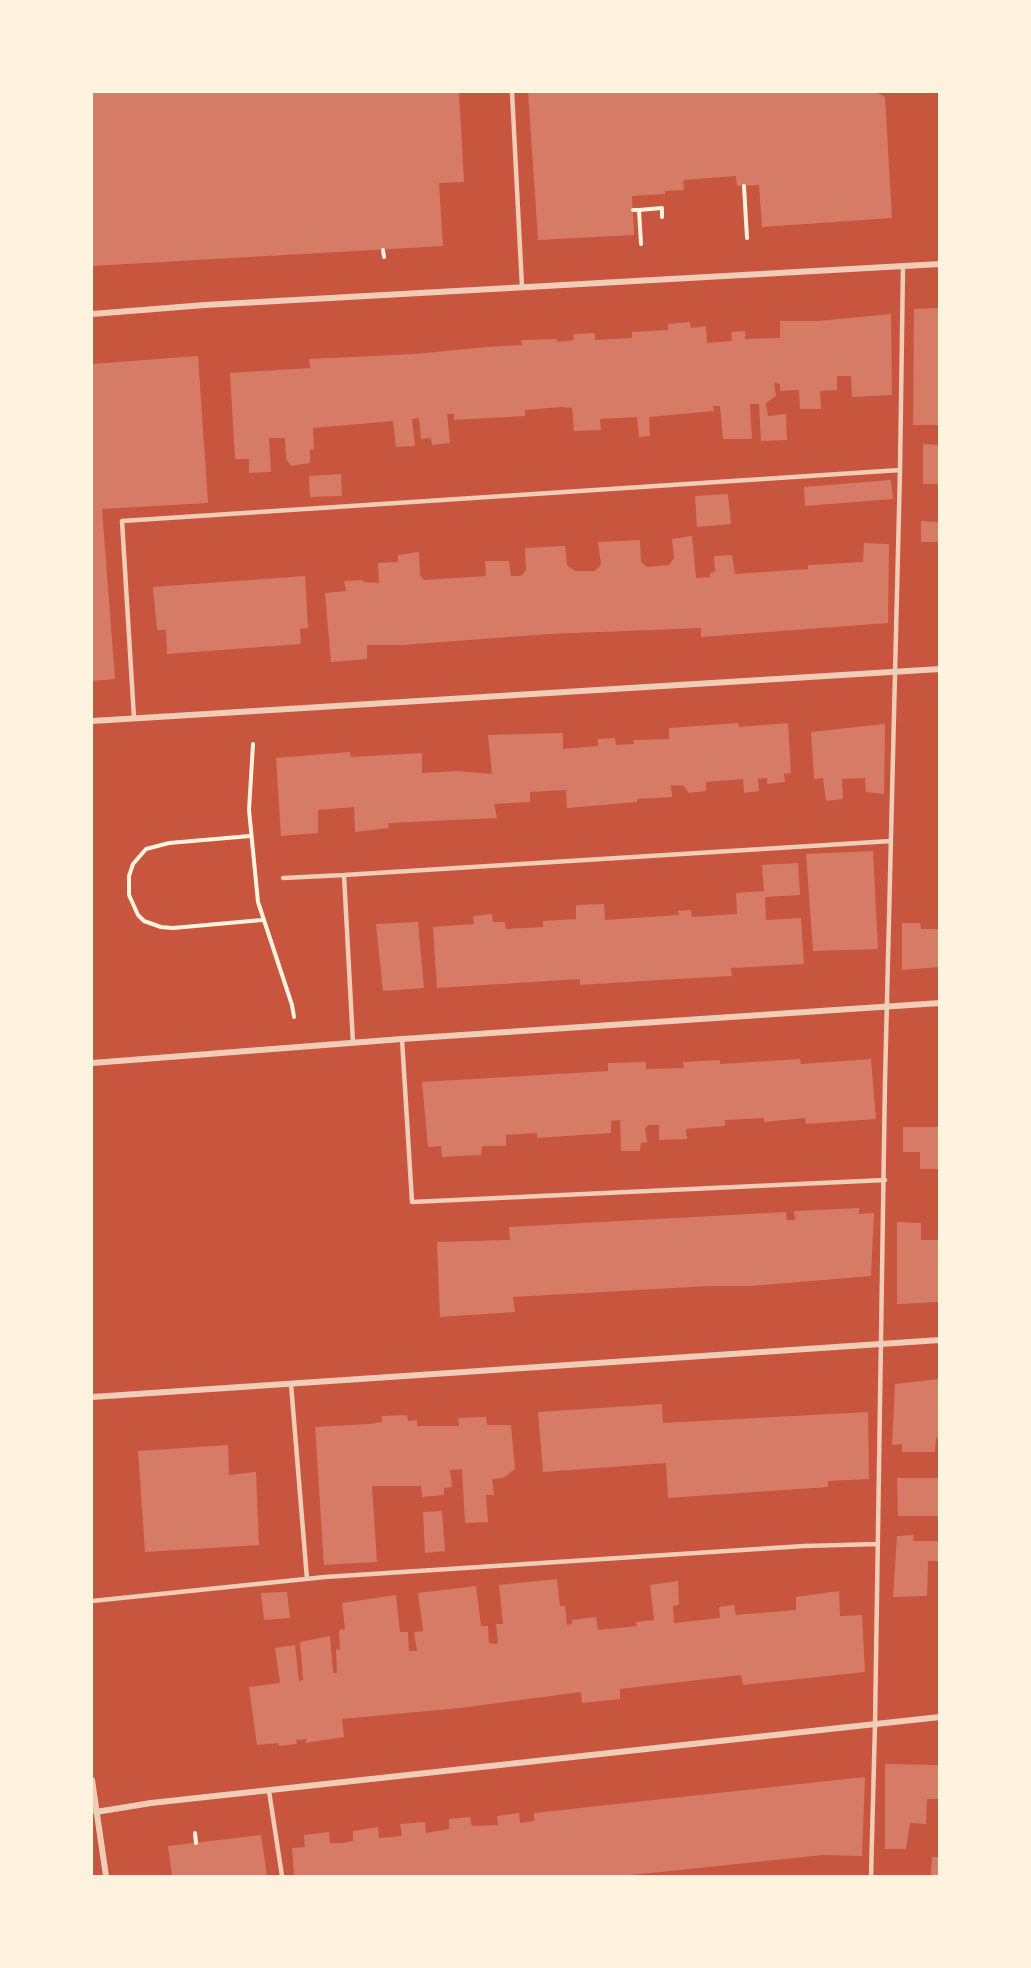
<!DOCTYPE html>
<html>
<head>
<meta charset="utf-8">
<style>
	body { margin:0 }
	#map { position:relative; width:1031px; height:1968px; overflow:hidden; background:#c8553d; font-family:"Titillium Web",sans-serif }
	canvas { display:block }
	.frame { position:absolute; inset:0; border:93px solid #fff3e0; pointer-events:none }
</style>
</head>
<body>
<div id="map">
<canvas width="1031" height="1968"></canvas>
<div class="frame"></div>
</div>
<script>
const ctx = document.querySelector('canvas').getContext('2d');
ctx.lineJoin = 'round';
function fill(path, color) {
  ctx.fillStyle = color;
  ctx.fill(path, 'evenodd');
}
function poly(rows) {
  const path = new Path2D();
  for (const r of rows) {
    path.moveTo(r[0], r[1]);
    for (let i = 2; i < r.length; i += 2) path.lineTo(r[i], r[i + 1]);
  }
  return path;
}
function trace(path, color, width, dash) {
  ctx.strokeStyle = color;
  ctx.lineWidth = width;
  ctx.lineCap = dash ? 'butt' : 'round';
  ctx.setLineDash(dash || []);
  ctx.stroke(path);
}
fill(poly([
	[92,92,459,92,464,182,439,183,443,246,92,266],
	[528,92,876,92,885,97,892,218,762,227,759,185,737,186,736,176,683,180,684,190,665,191,665,194,632,196,634,235,538,240],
	[939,308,939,425,913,425,914,309],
	[891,314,892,395,852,397,851,376,837,376,837,390,820,391,821,409,800,409,799,390,780,391,780,384,774,382,776,396,766,403,768,416,786,414,787,440,761,441,759,404,750,404,752,439,723,439,720,406,713,406,714,411,649,417,650,436,639,437,637,417,600,419,601,430,574,431,572,408,561,407,525,410,525,416,454,420,454,414,447,414,450,443,432,445,431,438,421,439,419,418,412,419,415,446,396,447,393,421,313,428,314,449,310,450,310,463,291,466,286,459,285,438,269,438,271,472,249,473,249,459,235,459,230,373,310,368,309,359,415,354,487,347,522,345,521,340,557,339,558,342,574,340,573,334,595,333,595,340,632,338,632,332,668,330,668,324,690,322,691,328,706,326,707,343,732,341,731,332,745,331,745,339,780,338,780,321,818,321],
	[198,356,208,503,102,509,115,679,92,681,92,364],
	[923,444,939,445,939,484,923,484],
	[341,474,342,496,310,497,309,476],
	[891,480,893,499,805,506,804,487],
	[728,494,731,524,697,527,695,496],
	[921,521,939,522,939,542,921,542],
	[692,536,696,578,710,577,710,573,715,572,714,556,732,555,735,574,808,569,808,565,863,562,864,543,889,544,888,623,701,637,701,628,549,634,402,645,367,645,367,659,331,662,325,593,346,591,344,581,363,580,363,582,379,583,378,563,398,562,398,555,419,552,420,575,424,580,486,576,485,561,509,561,511,576,521,576,526,570,525,548,565,546,567,565,575,571,595,571,601,564,598,542,640,540,641,562,647,567,669,565,674,558,672,539],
	[305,576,308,628,300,629,301,644,167,654,166,630,157,630,153,587],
	[738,723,739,727,788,723,791,773,784,774,785,782,767,784,767,778,758,779,759,791,744,793,743,779,706,782,706,791,689,793,684,786,671,785,672,797,637,799,637,802,567,808,566,790,530,792,530,802,494,804,497,818,388,823,389,828,355,832,354,807,318,810,318,833,281,836,276,758,350,752,351,757,422,753,422,773,457,771,492,774,488,735,563,733,563,749,598,746,598,739,615,738,616,745,634,744,633,740,669,739,669,728],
	[885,724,884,794,866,792,865,778,842,779,843,799,826,801,823,778,814,779,811,732],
	[873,851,878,949,813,951,806,854],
	[798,863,800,895,765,897,766,920,801,918,804,964,731,968,732,976,659,980,580,985,580,979,437,988,433,927,474,924,473,916,492,914,493,922,505,922,506,929,543,927,543,921,576,919,576,905,604,904,605,920,679,915,678,911,691,910,692,917,737,914,736,893,764,891,762,865],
	[418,922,424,988,383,991,376,924],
	[902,923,920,923,921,929,939,929,939,967,902,970],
	[800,1059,801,1064,871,1059,876,1119,806,1124,805,1118,764,1122,764,1118,725,1120,725,1126,686,1129,687,1139,659,1140,659,1125,648,1125,645,1128,647,1142,641,1143,640,1151,621,1151,620,1120,611,1121,611,1133,537,1138,537,1133,506,1135,506,1146,482,1146,481,1155,442,1157,441,1146,428,1147,422,1082,608,1071,608,1063,646,1062,646,1069,684,1068,683,1062,720,1060,720,1064],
	[903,1127,939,1127,939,1169,920,1169,920,1152,903,1152],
	[859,1208,859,1214,874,1213,871,1276,750,1286,710,1286,513,1297,515,1312,440,1317,437,1242,510,1240,509,1227,786,1212,787,1220,795,1220,794,1211],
	[897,1222,921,1223,921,1240,939,1240,939,1302,897,1304],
	[939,1379,939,1438,936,1438,935,1452,902,1452,902,1444,892,1445,895,1384],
	[662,1404,663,1423,868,1412,869,1479,828,1481,828,1487,668,1498,666,1463,543,1472,538,1412],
	[407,1415,408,1421,417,1420,417,1426,459,1426,458,1418,486,1417,487,1425,511,1425,515,1469,503,1478,492,1479,494,1495,486,1495,488,1522,465,1523,462,1469,450,1470,452,1487,444,1488,444,1495,422,1497,421,1486,372,1486,377,1562,324,1565,315,1427,369,1424,382,1422,382,1416],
	[228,1445,229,1475,256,1472,259,1545,145,1552,138,1451],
	[897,1478,939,1478,939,1516,898,1516],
	[442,1511,445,1551,425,1553,423,1512],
	[914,1535,913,1541,939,1541,939,1561,928,1561,927,1596,893,1597,897,1536],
	[557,1579,560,1606,565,1606,567,1625,572,1624,572,1620,596,1617,598,1630,637,1626,636,1622,654,1620,650,1585,678,1581,679,1605,673,1606,674,1623,720,1618,719,1607,734,1605,736,1615,796,1610,796,1597,839,1591,840,1616,862,1615,865,1672,743,1685,741,1675,620,1689,620,1699,582,1703,581,1692,460,1708,342,1719,344,1737,305,1743,307,1739,296,1740,297,1744,279,1746,278,1743,257,1745,249,1687,280,1683,275,1648,295,1645,299,1681,303,1680,300,1642,330,1636,333,1673,337,1673,336,1649,340,1650,339,1630,345,1629,342,1603,396,1595,400,1632,408,1632,409,1651,417,1651,414,1632,423,1631,418,1593,476,1586,481,1626,488,1626,489,1643,494,1644,498,1643,496,1624,503,1624,499,1585],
	[287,1592,290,1618,264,1620,261,1593],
	[885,1764,939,1765,939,1799,927,1799,926,1824,910,1823,906,1849,885,1849],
	[865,1777,862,1856,823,1855,622,1876,294,1876,292,1848,305,1847,304,1835,329,1832,330,1843,342,1843,353,1841,353,1831,378,1827,379,1838,402,1836,400,1824,425,1822,426,1833,449,1829,449,1819,470,1817,472,1826,498,1825,497,1816,519,1813,520,1823,534,1821,534,1813],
	[261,1835,267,1876,172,1876,168,1846],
	[932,1857,939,1857,939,1876,931,1876]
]), '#d67c66');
trace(poly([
	[744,186,747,238],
	[633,210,639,210,641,244],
	[639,210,662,208,662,217],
	[383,250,384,257],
	[253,744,249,810,258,902,292,1005,294,1017],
	[250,836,169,843,146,849,133,864,129,876,129,895,138,915,144,921,161,927,173,928,262,920],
	[195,1833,196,1843]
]), '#fff3e0', 4);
trace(poly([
	[512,92,522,287],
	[134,718,122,521,900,470],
	[283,878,344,875],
	[402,1039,412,1202,885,1180],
	[353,1043,344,875,891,841],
	[291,1384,307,1579],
	[92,1601,325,1577,804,1546,878,1544],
	[269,1791,282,1876],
	[871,1876,875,1724,885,1081,900,470,903,266]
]), '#f1ccb7', 4.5);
trace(poly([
	[92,314,205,305,940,264],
	[92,721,940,669],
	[92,1063,402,1039,940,1003],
	[92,1397,940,1340],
	[92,1780,106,1876],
	[96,1812,151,1803,940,1717]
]), '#f1ccb7', 6);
</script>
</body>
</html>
